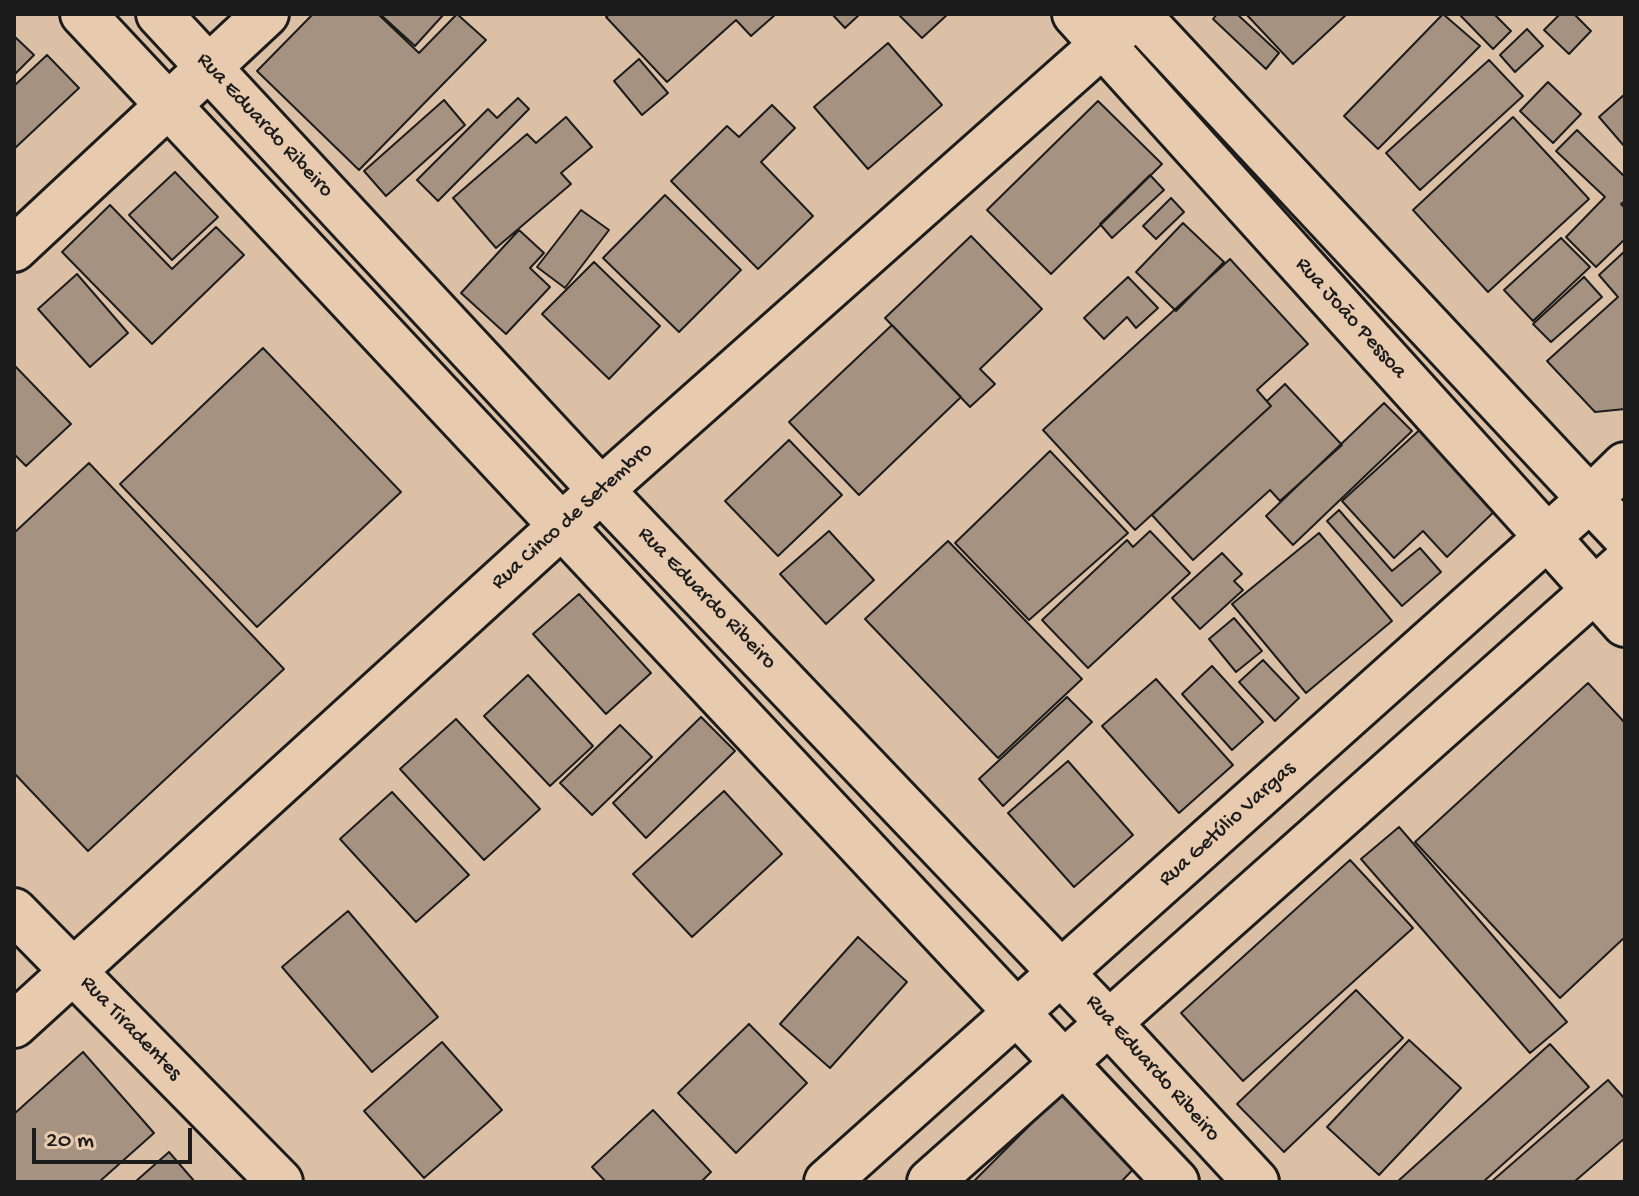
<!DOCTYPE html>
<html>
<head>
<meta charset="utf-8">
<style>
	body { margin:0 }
	#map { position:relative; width:1639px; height:1196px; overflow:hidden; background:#dcc0a6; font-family:"Gochi Hand",sans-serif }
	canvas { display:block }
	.frame { position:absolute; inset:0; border:16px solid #1c1c1c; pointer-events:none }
	.scale { position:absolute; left:32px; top:1128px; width:160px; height:36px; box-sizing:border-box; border:4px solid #1c1c1c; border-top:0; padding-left:10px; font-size:24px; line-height:28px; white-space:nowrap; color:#1c1c1c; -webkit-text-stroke:6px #e8cbaf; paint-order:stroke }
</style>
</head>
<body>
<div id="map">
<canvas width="1639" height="1196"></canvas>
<div class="frame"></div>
<div class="scale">20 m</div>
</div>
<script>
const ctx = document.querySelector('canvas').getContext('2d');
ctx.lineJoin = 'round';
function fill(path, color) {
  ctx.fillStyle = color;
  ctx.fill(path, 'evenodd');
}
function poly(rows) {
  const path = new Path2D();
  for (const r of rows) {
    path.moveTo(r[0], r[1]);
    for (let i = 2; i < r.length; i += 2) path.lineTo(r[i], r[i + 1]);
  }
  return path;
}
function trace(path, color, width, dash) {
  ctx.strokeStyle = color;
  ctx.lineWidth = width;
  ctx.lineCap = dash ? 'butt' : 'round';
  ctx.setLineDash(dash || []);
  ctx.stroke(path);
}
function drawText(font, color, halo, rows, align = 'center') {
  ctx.font = font + ' "Gochi Hand",sans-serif';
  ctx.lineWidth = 6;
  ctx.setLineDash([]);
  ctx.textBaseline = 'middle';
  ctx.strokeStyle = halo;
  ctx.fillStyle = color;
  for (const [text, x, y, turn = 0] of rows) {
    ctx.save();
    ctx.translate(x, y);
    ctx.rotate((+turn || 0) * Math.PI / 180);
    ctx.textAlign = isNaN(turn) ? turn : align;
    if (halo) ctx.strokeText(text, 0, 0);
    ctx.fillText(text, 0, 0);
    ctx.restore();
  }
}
const building = poly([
	[313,14,378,14,419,53,457,14,486,40,359,170,257,71,313,14],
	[380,14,444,14,415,46,380,14],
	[610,14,776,14,751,36,736,20,667,82,606,17,610,14],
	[832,14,860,14,845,28,832,14],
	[898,14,948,14,922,38,898,14],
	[1217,14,1237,14,1279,53,1266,69,1213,19,1217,14],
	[1246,14,1347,14,1293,64,1246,14],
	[1443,14,1480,46,1378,149,1344,116,1443,14],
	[1459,14,1494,14,1511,31,1493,49,1459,14],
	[1560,14,1574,14,1591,31,1569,54,1544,30,1560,14],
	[1527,29,1543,46,1515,72,1500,55,1527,29],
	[14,36,34,55,14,75,14,36],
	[888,43,942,105,868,169,814,107,888,43],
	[47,55,79,88,14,149,14,86,47,55],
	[639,59,668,93,642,115,614,81,639,59],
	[1489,60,1523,96,1420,190,1386,153,1489,60],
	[1548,82,1581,114,1553,143,1520,111,1548,82],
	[1625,94,1625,147,1599,117,1625,94],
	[518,98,529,109,438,201,417,180,488,109,497,118,518,98],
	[444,100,465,125,386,196,364,171,444,100],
	[1098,101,1162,164,1051,274,987,210,1098,101],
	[772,105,795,128,761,162,813,216,758,269,671,181,727,126,739,137,772,105],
	[566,117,592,147,561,173,571,184,496,248,453,198,527,134,536,143,566,117],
	[1513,117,1589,199,1488,292,1413,210,1513,117],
	[1577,130,1625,177,1625,201,1621,204,1625,208,1625,239,1596,267,1566,237,1605,197,1556,151,1577,130],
	[175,172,218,217,172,260,129,215,175,172],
	[1150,175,1164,190,1112,238,1100,224,1150,175],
	[665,195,741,270,679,332,603,258,665,195],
	[1171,198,1184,212,1156,239,1143,226,1171,198],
	[110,205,172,269,216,227,244,255,152,344,62,252,110,205],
	[581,210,609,230,565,288,537,267,581,210],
	[1183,223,1224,262,1176,311,1136,272,1183,223],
	[519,230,544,253,530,268,550,287,506,334,461,293,519,230],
	[971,236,1042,309,980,369,995,384,970,407,885,318,971,236],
	[1561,238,1590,267,1533,321,1504,290,1561,238],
	[1625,251,1625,409,1595,412,1547,361,1618,297,1599,275,1625,251],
	[1230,259,1308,344,1257,390,1271,406,1135,530,1043,430,1230,259],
	[594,262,660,326,609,379,542,314,594,262],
	[77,274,128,333,90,367,38,309,77,274],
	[1128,277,1158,308,1136,328,1127,317,1104,339,1084,318,1128,277],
	[1584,277,1602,297,1551,342,1533,324,1584,277],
	[892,325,961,397,859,495,789,422,892,325],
	[263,348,401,492,257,627,120,484,263,348],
	[14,365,71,424,26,466,14,454,14,365],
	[1285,384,1342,445,1280,501,1270,490,1193,560,1152,515,1271,406,1267,401,1285,384],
	[1384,403,1412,431,1293,545,1266,516,1384,403],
	[1425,425,1500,506,1447,557,1423,531,1394,558,1342,501,1425,425],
	[789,440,842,495,778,556,725,501,789,440],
	[1050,451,1128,533,1029,620,955,543,1050,451],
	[89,463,284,669,88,851,14,773,14,533,89,463],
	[1339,510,1392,571,1420,548,1441,572,1402,606,1327,521,1339,510],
	[829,531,874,580,826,624,780,574,829,531],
	[1150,531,1190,573,1088,668,1042,620,1127,540,1133,547,1150,531],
	[1319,533,1392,621,1306,693,1232,604,1319,533],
	[948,541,1082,679,998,758,865,619,948,541],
	[1222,553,1242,574,1234,581,1243,590,1200,629,1172,598,1222,553],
	[579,594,651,673,606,714,533,634,579,594],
	[1234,618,1262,651,1236,672,1209,639,1234,618],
	[1263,660,1299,698,1275,721,1239,682,1263,660],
	[1212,666,1263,722,1232,750,1182,694,1212,666],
	[528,675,593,746,550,786,484,716,528,675],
	[1156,679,1233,765,1179,813,1102,726,1156,679],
	[1588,683,1625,723,1625,937,1560,998,1415,842,1588,683],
	[1067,697,1092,722,1003,806,979,779,1067,697],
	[701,717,735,751,646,838,613,803,701,717],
	[456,719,540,809,484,860,400,769,456,719],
	[620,725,652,757,592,815,560,783,620,725],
	[1068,761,1133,835,1074,887,1008,813,1068,761],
	[724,791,782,854,692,937,633,874,724,791],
	[392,792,469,875,416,922,340,839,392,792],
	[1399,827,1567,1022,1530,1053,1361,859,1399,827],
	[1350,860,1413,928,1243,1081,1181,1013,1350,860],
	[348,911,438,1017,372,1072,282,967,348,911],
	[858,937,907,982,830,1068,780,1024,858,937],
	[1356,990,1403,1038,1284,1152,1237,1104,1356,990],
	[749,1024,807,1083,736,1153,678,1093,749,1024],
	[1409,1040,1461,1088,1379,1175,1327,1127,1409,1040],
	[442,1042,502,1110,424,1178,364,1111,442,1042],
	[1550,1044,1589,1087,1483,1182,1397,1182,1550,1044],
	[83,1052,154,1133,99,1182,14,1182,14,1114,83,1052],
	[1608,1080,1625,1099,1625,1138,1574,1182,1491,1182,1608,1080],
	[1067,1088,1141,1161,1121,1182,973,1182,1067,1088],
	[653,1110,711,1172,701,1182,606,1182,592,1167,653,1110],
	[169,1152,195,1182,135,1182,169,1152]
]);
fill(building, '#a69280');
trace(building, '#1c1c1c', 2);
const street = poly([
	[1075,14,1548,538],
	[1137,14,1590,499,1625,465],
	[14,249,266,14],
	[14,911,280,1182],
	[1108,1022,1256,1182],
	[14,1025,601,490,1137,14],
	[1063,1062,1176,1182]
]);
const secondary = poly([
	[83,14,1063,1062],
	[159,14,601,490,1108,1022],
	[1548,538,1625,624],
	[827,1182,1590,499,1625,536],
	[930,1182,1625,563]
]);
trace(street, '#1c1c1c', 50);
trace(secondary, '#1c1c1c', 50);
trace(street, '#e8cbaf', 44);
trace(secondary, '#e8cbaf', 44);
drawText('22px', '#1c1c1c', '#e8cbaf', [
	["Rua Eduardo Ribeiro",264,126,47],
	["Rua João Pessoa",1350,319,48],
	["Rua Cinco de Setembro",573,517,-42],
	["Rua Eduardo Ribeiro",706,599,46],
	["Rua Getúlio Vargas",1228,825,-42],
	["Rua Tiradentes",130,1029,46],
	["Rua Eduardo Ribeiro",1152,1069,48]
]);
</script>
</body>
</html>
